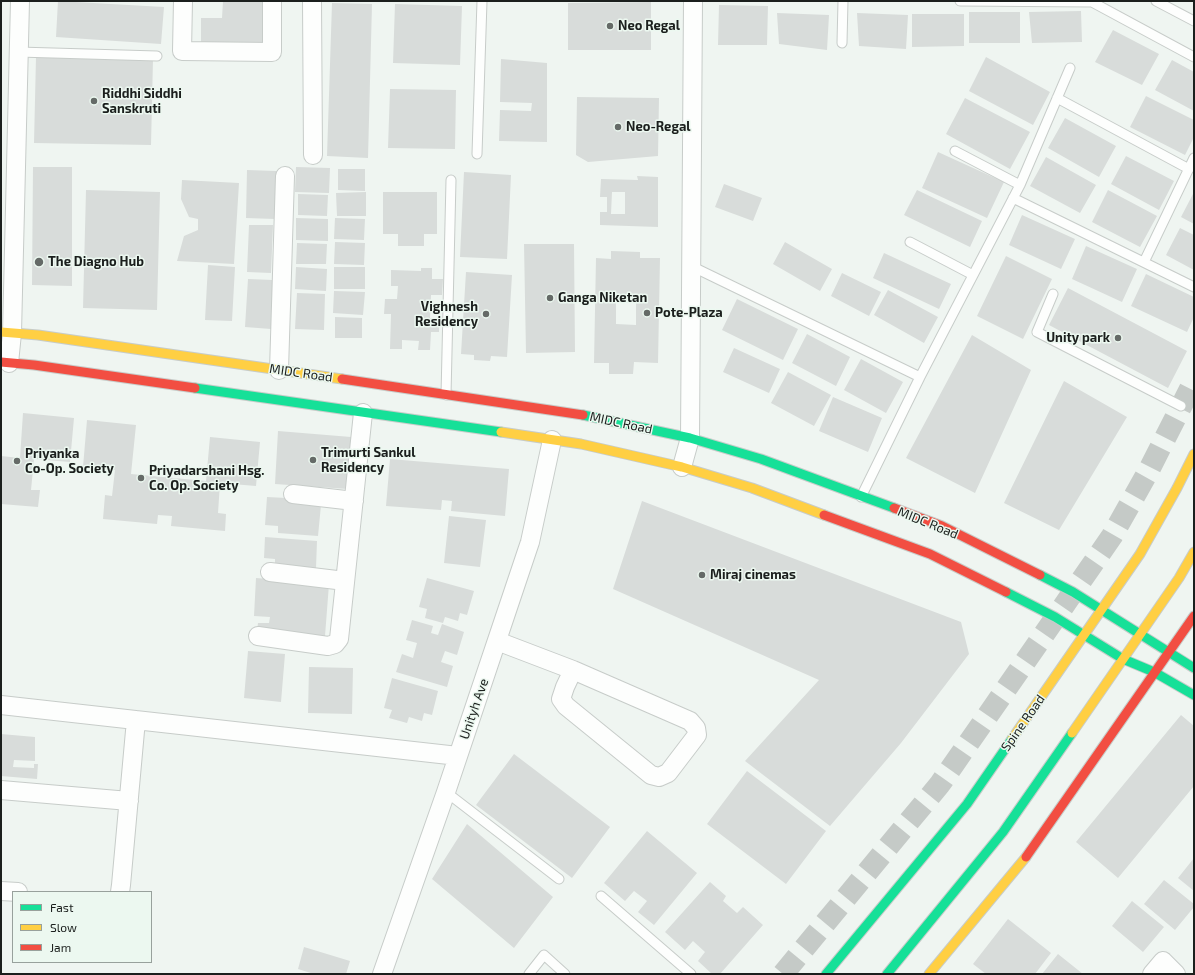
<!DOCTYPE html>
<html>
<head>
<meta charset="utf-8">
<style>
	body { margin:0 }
	#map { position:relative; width:1195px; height:975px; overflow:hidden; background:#eff5f1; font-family:"Exo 2",sans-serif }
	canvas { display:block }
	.frame { position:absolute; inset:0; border:2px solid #1b1f1d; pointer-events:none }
	.legend { position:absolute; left:12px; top:891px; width:140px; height:72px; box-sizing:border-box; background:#ecf8f0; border:1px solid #98a19c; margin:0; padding:5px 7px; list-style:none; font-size:12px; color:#1b1f1d }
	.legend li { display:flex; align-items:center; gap:8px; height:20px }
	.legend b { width:20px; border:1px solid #98a19c }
</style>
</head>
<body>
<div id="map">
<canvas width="1195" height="975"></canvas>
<div class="frame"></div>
<ul class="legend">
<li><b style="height:5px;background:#16e098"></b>Fast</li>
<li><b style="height:5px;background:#ffcf43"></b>Slow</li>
<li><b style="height:5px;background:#f24e42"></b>Jam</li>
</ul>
</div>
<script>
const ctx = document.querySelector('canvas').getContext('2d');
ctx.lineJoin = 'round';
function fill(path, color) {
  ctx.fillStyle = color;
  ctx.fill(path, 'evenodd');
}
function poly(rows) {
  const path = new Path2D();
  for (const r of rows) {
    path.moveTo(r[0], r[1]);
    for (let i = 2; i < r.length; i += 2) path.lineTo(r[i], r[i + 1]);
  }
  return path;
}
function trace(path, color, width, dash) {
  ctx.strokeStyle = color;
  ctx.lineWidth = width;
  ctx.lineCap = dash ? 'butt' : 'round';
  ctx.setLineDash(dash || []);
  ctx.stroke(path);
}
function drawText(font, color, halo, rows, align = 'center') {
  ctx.font = font + ' "Exo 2",sans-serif';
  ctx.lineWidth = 3;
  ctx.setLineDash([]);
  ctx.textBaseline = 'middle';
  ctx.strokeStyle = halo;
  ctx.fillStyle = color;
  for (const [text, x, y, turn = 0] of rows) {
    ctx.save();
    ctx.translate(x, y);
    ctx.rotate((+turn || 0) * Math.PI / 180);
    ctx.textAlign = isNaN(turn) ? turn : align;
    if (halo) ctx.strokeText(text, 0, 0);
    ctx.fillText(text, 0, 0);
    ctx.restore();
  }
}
fill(poly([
	[58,1,164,7,161,44,56,37],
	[223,1,271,1,271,45,201,45,201,18,222,18],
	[651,2,651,50,568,50,568,3],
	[332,3,372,4,368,158,327,156],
	[395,4,462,6,460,65,393,63],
	[719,5,768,6,767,45,718,45],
	[1081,11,1082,42,1032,43,1029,12],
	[969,12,1020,12,1020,43,969,43],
	[777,13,829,15,827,50,779,44],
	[857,13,908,15,906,49,859,46],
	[912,14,964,14,964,46,912,47],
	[1113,30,1159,54,1142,85,1095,62],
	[36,57,153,59,151,145,34,143],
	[986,57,1050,92,1033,125,969,91],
	[501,59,547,63,547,142,499,141,500,110,531,111,532,103,500,102],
	[1172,60,1194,72,1194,111,1155,90],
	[390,89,456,90,455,149,388,148],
	[1146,96,1194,120,1194,137,1185,155,1130,127],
	[577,97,659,98,658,156,588,162,576,155],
	[965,98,1030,132,1010,169,946,134],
	[1065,118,1116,146,1099,177,1048,148],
	[938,152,1004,182,987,218,922,188],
	[1126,156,1174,181,1159,210,1111,184],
	[1046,157,1096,185,1080,213,1030,186],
	[33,167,72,167,72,286,32,285],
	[296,167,330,168,329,193,295,192],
	[338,169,365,169,365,191,338,190],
	[247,170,276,171,275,219,246,218],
	[464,172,511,175,507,259,460,257],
	[637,176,658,177,658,227,600,225,600,212,607,212,607,197,600,197,601,179,638,180],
	[612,192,625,192,625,214,611,214],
	[182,180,239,183,234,264,177,261,184,236,198,230,198,219,189,217,181,199],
	[724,184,762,198,753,221,715,207],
	[86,190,160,192,157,310,83,308],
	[917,190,982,221,970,247,904,215],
	[1108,190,1157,216,1140,247,1092,222],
	[366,192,366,216,337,216,336,193],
	[383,192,437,192,437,234,424,234,424,246,398,246,398,234,383,234],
	[1194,192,1194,224,1181,217],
	[298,194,328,195,327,216,298,215],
	[1022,215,1075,239,1061,269,1009,245],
	[296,218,328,219,328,241,296,240],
	[335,218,365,219,364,240,334,239],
	[249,225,273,225,271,273,247,272],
	[1180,228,1194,235,1194,270,1166,255],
	[335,242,365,243,364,265,334,264],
	[785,242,832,269,820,291,773,264],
	[297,243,327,244,326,264,296,264],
	[524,244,574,244,575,352,526,353],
	[1086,246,1137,269,1122,302,1072,279],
	[611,251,640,252,640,258,660,258,658,363,634,362,633,374,609,374,609,363,594,363,596,258,611,259],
	[616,302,636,303,636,325,616,324],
	[884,253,951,284,939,309,873,278],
	[1006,256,1052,279,1023,339,977,316],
	[208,265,235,267,232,321,205,320],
	[296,267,327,269,326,291,295,289],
	[334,267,365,267,365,289,334,289],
	[421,268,432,268,432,279,443,279,442,295,431,295,430,318,439,318,439,332,431,332,430,350,418,350,419,341,402,340,402,349,390,349,391,314,384,314,385,299,397,299,398,286,391,286,391,270,421,271],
	[466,272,512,275,507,357,491,356,490,361,474,360,474,355,461,354],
	[842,273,881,292,869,316,831,296],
	[1146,274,1194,297,1194,317,1187,332,1131,306],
	[248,279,273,280,271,329,245,327],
	[1068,288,1187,351,1168,388,1049,325],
	[888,290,938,317,924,343,874,315],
	[334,291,365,292,363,315,333,313],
	[297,293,325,294,324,330,295,329],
	[737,299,798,329,783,360,722,330],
	[335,317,362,318,362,338,335,338],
	[807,334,850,357,836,386,792,363],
	[972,335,1031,370,975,493,906,458],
	[734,348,780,369,769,393,723,372],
	[861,359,903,382,886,413,844,390],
	[788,372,831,395,814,426,771,403],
	[1064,381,1127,417,1059,530,1004,503],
	[833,397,882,418,868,452,819,431],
	[23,413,74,418,70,462,34,459,31,490,40,490,38,507,1,504,1,456,20,458],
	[87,420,136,425,131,474,206,481,210,437,260,442,256,486,220,483,218,513,226,514,225,531,171,526,172,516,158,515,157,524,103,519,105,495,112,496,115,470,83,467],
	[278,431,351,437,348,489,275,484],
	[390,459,509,469,505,516,451,511,452,501,442,500,441,510,386,506],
	[267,497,306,499,305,505,321,505,318,536,278,533,278,526,265,525],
	[642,501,961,622,969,654,901,743,830,826,745,761,819,680,613,589],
	[449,516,486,520,480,567,444,563],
	[265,537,317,541,316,568,275,565,275,559,264,558],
	[256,578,329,584,325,636,257,631,258,623,269,623,270,617,254,616],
	[427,578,474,591,467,615,460,613,458,621,445,617,443,623,425,618,427,609,419,607],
	[412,620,433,626,431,633,438,635,442,624,464,632,457,655,445,651,441,662,453,666,447,687,396,672,402,654,413,658,417,643,406,640],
	[248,651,285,654,281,702,244,698],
	[309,667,353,668,352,714,308,713],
	[392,678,438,691,432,715,424,713,422,721,409,717,407,723,389,718,392,710,384,708],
	[1181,715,1194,726,1194,786,1118,878,1076,842],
	[1,734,35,737,35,761,14,760,13,767,34,768,34,764,38,764,37,779,1,776],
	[514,754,610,827,572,878,476,805],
	[747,771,826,831,786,884,707,824],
	[467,824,553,897,514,948,432,879],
	[647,831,697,873,654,925,638,912,647,901,634,891,625,901,604,883],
	[1194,858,1194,891,1178,878],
	[1164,880,1194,904,1194,907,1175,930,1144,904],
	[710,882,726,896,723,901,737,913,743,907,763,925,720,974,712,974,698,961,705,952,693,941,685,950,665,932],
	[1132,901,1164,927,1143,952,1112,926],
	[1008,919,1051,953,1035,974,986,974,973,964],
	[304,947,350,961,346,974,314,974,298,969],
	[1058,954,1083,974,1042,974]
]), '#d8dcda');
trace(poly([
	[783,974,940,784,1020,669,1112,536,1148,472,1194,381]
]), '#c5cac7', 22, [22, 11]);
const lane = poly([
	[960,1,1092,2,1194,57],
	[1156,1,1194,21],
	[842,43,843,1],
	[18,52,157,56],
	[1057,98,1189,169],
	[955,151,1020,185],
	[477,154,482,1],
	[1013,198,1194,287],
	[910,242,973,275],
	[1144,262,1194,158],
	[691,266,920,377],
	[1053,294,1037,332,1181,406],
	[446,395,451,180],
	[861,497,920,377,1020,185,1070,68],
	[446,792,559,879],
	[601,896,691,974],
	[529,974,544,955,565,974]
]);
const street = poly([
	[183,1,182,51,272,52,272,1],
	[312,1,313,155],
	[9,363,12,333,20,1],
	[279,370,285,176],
	[682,467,690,438,693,1],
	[293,494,354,501],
	[270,572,345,581],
	[258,636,328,646,335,644,339,639,363,413],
	[497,641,573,670,690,721,696,728,697,735,668,773,659,777,651,775,566,706,561,699,565,687,573,670],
	[1,705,458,756],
	[1,790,129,801],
	[1,891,18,892],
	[120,892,121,885,136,720],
	[382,974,446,792,530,542,552,440],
	[1152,974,1163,961,1176,974]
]);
const fast = poly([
	[195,388,501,432],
	[583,415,690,438,761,459,894,508],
	[1040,575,1073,592,1194,668],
	[1006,592,1055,617,1123,659,1154,672,1194,695],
	[826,974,967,804,1012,739],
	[887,974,1003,832,1072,733]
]);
const slow = poly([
	[1,332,38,335,342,379],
	[501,432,581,444,682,467,752,488,824,515],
	[1072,733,1179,578,1194,552],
	[1012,739,1140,554,1177,488,1194,454],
	[929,974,1026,857]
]);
const jam = poly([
	[1,362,34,365,195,388],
	[342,379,583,415],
	[894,508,942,526,1040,575],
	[824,515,930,554,1006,592],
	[1026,857,1194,616]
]);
trace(lane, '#c7ccc9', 11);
trace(street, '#c7ccc9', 20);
trace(fast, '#c7ccc9', 11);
trace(slow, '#c7ccc9', 11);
trace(jam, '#c7ccc9', 11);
trace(lane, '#fdfefd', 9);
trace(street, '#fdfefd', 18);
trace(fast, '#16e098', 9);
trace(slow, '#ffcf43', 9);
trace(jam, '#f24e42', 9);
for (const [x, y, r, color] of [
	[610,26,4,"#656a67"],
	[94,101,4,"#656a67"],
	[618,127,4,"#656a67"],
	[39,262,5,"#656a67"],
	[550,298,4,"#656a67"],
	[647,313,4,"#656a67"],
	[486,314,4,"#656a67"],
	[1118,338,4,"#656a67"],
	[313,460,4,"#656a67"],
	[17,461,4,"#656a67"],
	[141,478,4,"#656a67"],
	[702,575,4,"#656a67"]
]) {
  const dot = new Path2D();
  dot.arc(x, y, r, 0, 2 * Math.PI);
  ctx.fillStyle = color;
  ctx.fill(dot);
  trace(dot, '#ecf8f0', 1.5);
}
drawText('bold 13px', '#1b1f1d', '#ecf8f0', [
	["Neo Regal",618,26],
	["Riddhi Siddhi",102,94],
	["Sanskruti",102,109],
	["Neo-Regal",626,127],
	["The Diagno Hub",48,262],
	["Ganga Niketan",558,298],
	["Vighnesh",478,307,"right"],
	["Residency",478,322,"right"],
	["Pote-Plaza",655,313],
	["Unity park",1110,338,"right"],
	["Trimurti Sankul",321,453],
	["Residency",321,468],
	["Priyanka",25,454],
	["Co-Op. Society",25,469],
	["Priyadarshani Hsg.",149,471],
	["Co. Op. Society",149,486],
	["Miraj cinemas",710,575]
], 'left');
drawText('13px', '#1b1f1d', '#ecf8f0', [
	["MIDC Road",301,373,8],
	["MIDC Road",621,423,12],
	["MIDC Road",928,523,22],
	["Unityh Ave",474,709,-71],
	["Spine Road",1023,723,-55]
]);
</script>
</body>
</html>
